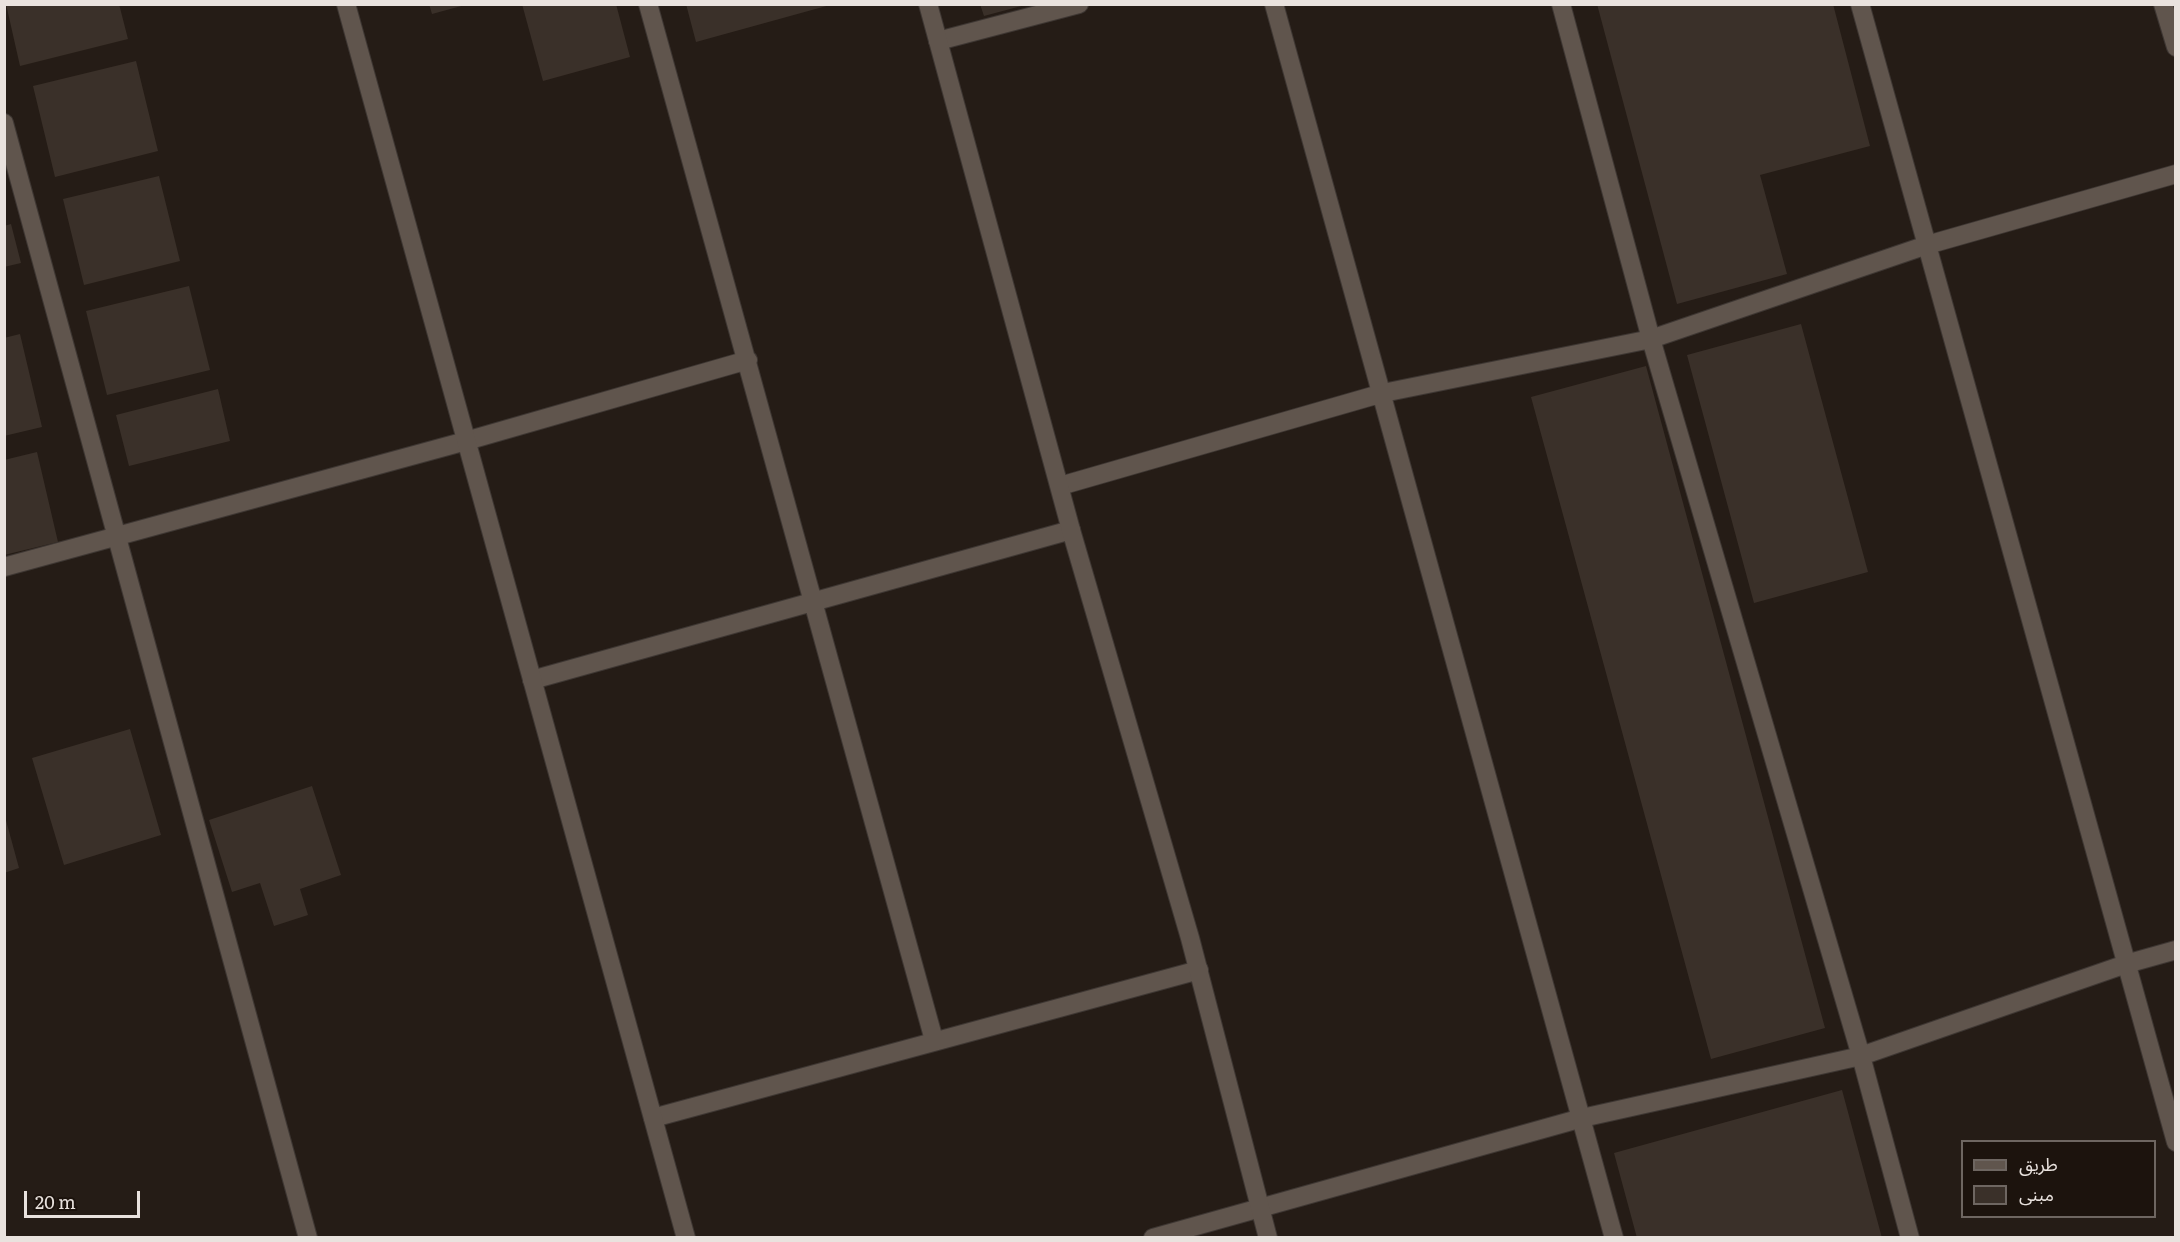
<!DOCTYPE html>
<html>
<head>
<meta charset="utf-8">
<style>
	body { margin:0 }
	#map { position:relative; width:2180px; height:1242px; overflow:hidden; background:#251c16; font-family:Literata,"Noto Sans Arabic",serif }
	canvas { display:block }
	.frame { position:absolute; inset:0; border:6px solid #e9e2de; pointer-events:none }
	.legend { position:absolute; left:1961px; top:1140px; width:195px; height:78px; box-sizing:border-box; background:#1c130d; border:2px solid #6e6661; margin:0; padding:8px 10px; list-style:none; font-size:18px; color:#e9e2de }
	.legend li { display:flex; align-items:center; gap:12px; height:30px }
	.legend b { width:30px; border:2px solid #6e6661 }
	.scale { position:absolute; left:24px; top:1191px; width:116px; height:27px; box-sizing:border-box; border:3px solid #e9e2de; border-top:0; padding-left:8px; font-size:18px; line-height:21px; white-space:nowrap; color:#e9e2de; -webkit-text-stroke:4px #1c130d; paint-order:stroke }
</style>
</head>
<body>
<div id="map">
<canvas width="2180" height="1242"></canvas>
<div class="frame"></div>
<ul class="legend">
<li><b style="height:8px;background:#60554d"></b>طريق</li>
<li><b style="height:16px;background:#3a3029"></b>مبنى</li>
</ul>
<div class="scale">20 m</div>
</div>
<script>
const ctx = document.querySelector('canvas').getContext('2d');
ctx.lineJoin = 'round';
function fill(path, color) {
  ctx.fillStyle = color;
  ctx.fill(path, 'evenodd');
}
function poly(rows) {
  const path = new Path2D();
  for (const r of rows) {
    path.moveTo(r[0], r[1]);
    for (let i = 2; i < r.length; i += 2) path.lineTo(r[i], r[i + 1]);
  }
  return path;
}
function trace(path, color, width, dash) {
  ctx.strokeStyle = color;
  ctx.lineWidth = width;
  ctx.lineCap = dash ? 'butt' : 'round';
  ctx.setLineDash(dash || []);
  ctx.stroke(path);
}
fill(poly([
	[6,4,119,4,128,39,20,66],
	[429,4,465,4,465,5,432,14],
	[522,4,616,4,630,57,543,81],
	[686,4,830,4,830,5,696,42],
	[980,4,1025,4,1025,5,984,16],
	[1597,4,1833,4,1870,146,1760,175,1787,274,1677,304],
	[136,61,158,151,55,177,33,86],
	[159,176,180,261,84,285,63,199],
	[11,224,21,263,4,267,4,226],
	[189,286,210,370,107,395,86,311],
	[1801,324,1868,572,1754,603,1687,355],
	[20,334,42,427,4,436,4,338],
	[1646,366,1825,1028,1711,1059,1531,397],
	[218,389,230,441,129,466,116,415],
	[37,452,58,542,4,555,4,460],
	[130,729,161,835,64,865,32,758],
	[312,786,341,875,300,889,308,915,274,926,260,883,232,892,209,820],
	[4,813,19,868,4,873],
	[1842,1090,1882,1238,1637,1238,1614,1153]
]), '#3a3029');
const street = poly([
	[648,4,934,1040],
	[1274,4,1614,1238],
	[1561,4,1651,339,1861,1056,1910,1238],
	[1860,4,2176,1142],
	[2163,4,2176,47],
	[938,41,1079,4],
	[4,123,308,1238],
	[1060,486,1383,393,1651,339,1927,245,2176,174],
	[4,567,466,441,748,360],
	[532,680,1071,530],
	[653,1118,1199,970],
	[1153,1238,1582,1118,1861,1056,2126,964,2176,950]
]);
const secondary = poly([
	[346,4,686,1238],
	[928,4,1071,530,1190,938,1268,1238]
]);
trace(street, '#3e3733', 20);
trace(secondary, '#3e3733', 20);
trace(street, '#60554d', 18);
trace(secondary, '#60554d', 18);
</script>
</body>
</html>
